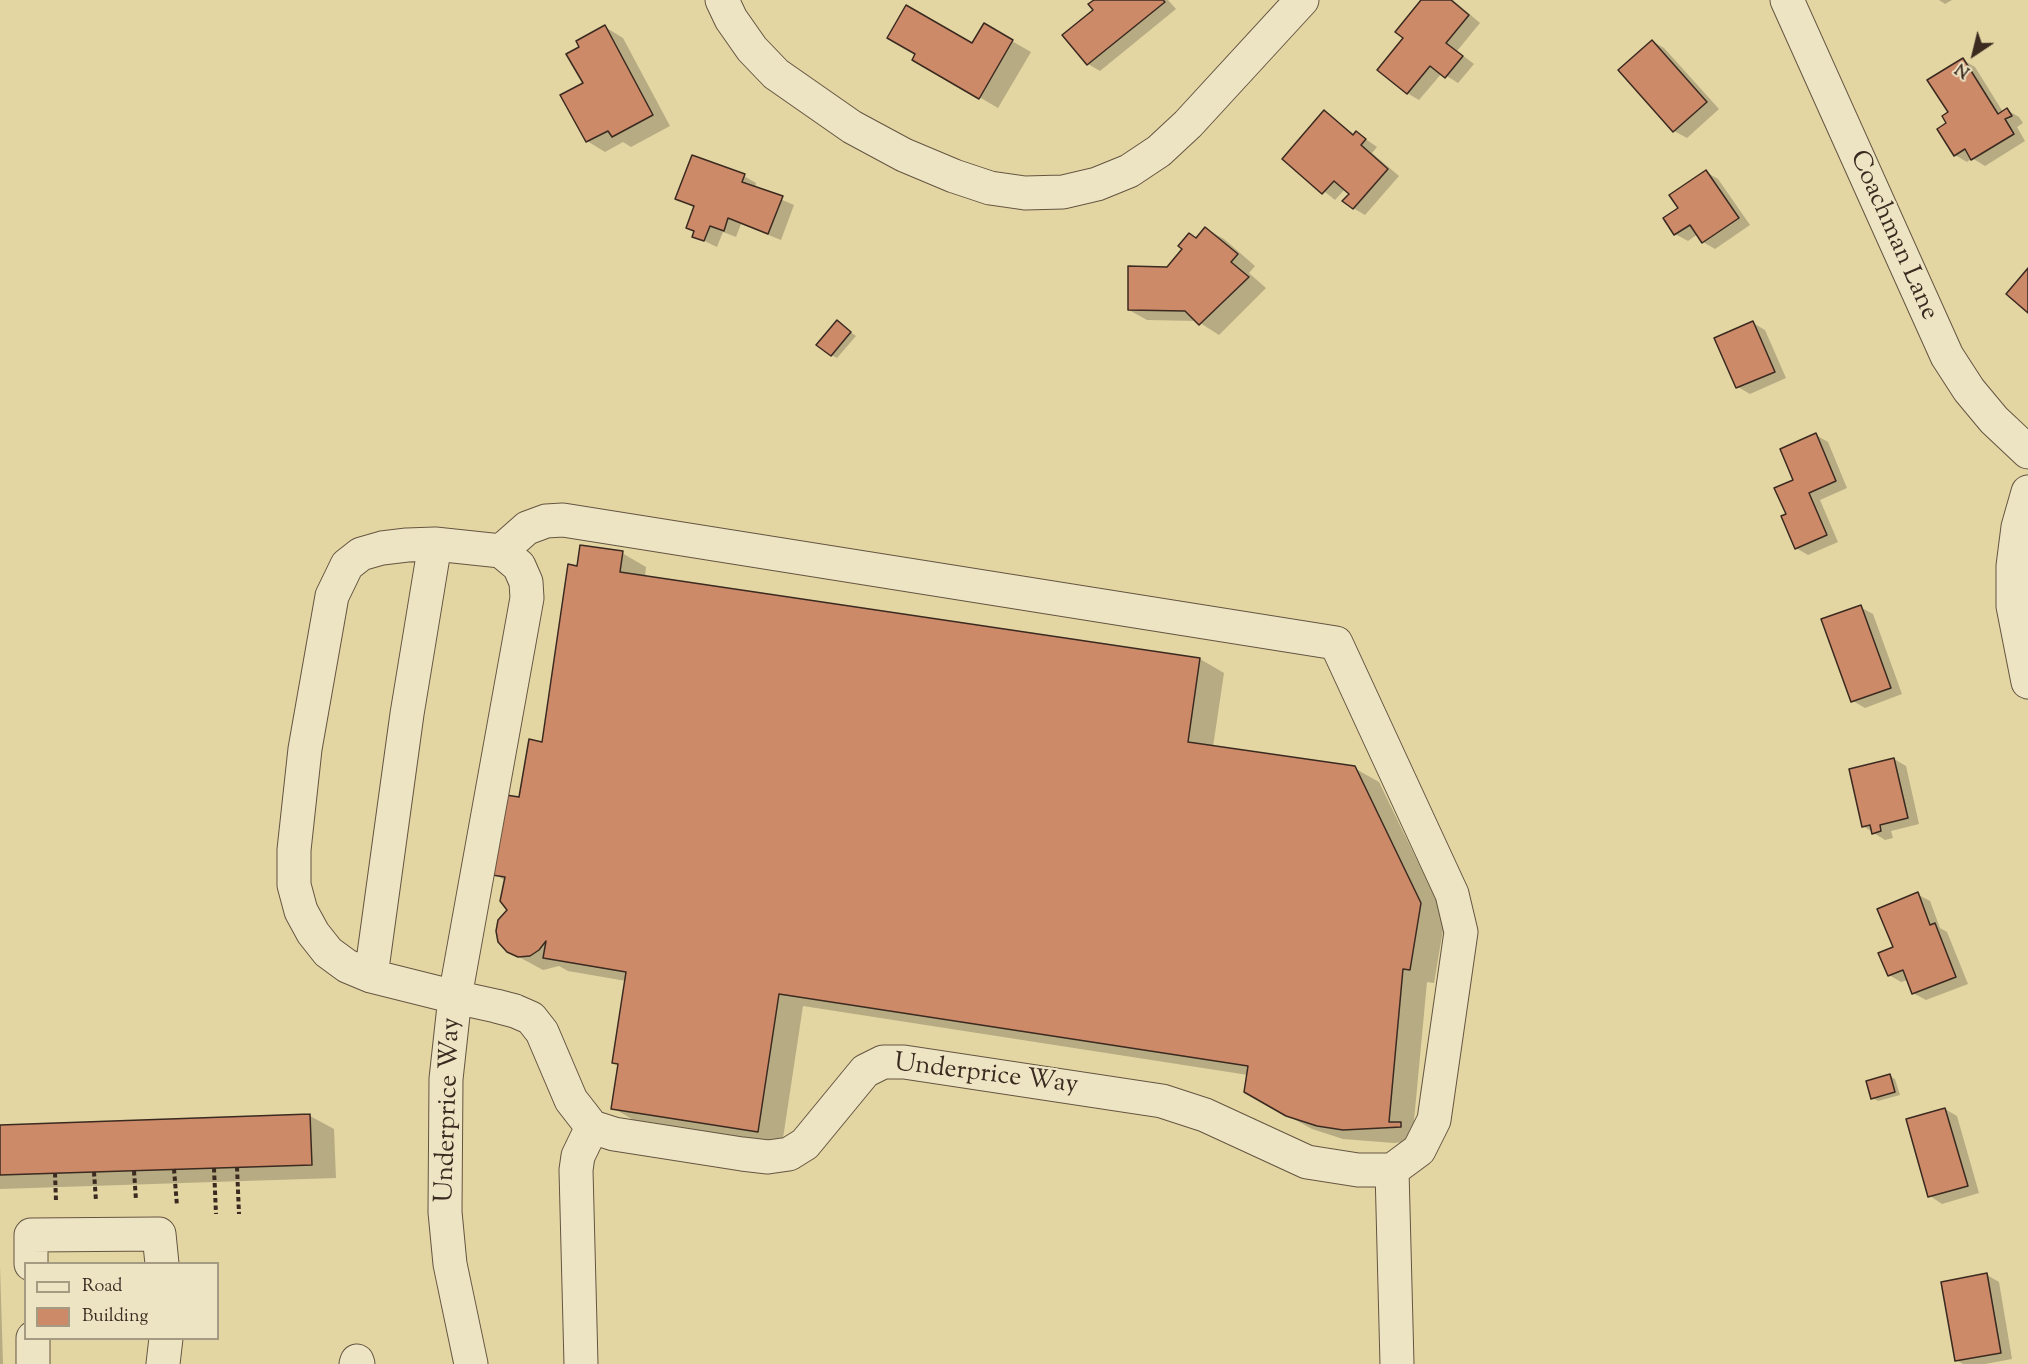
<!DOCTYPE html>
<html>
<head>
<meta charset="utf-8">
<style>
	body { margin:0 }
	#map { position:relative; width:2028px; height:1364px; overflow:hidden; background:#e4d6a3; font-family:"Sorts Mill Goudy",serif }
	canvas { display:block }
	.legend { position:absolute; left:24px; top:1262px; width:195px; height:78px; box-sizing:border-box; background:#ede4c3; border:2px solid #a59a82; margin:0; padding:8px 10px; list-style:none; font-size:18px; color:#3a2a20 }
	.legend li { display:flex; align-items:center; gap:12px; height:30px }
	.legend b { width:30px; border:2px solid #a59a82 }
	.north { position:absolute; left:1944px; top:24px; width:60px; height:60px; -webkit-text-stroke:4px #ede4c3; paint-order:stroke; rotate:215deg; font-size:16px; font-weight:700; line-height:24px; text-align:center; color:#3a2a20 }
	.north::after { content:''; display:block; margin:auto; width:21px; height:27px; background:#3a2a20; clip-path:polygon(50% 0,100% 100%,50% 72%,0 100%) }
</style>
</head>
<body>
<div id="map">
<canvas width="2028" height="1364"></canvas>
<ul class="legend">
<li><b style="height:8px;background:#ede4c3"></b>Road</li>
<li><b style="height:16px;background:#cd8a69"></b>Building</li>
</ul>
<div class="north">N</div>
</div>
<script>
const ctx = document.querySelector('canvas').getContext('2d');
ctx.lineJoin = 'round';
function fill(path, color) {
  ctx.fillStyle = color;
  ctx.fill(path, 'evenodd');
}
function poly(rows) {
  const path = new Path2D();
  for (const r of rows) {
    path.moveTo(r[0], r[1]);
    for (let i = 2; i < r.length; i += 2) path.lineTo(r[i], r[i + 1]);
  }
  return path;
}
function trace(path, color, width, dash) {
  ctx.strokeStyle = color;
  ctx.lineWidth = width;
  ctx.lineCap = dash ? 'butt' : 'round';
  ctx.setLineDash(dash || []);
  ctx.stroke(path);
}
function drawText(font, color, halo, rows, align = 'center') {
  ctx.font = font + ' "Sorts Mill Goudy",serif';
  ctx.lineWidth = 4.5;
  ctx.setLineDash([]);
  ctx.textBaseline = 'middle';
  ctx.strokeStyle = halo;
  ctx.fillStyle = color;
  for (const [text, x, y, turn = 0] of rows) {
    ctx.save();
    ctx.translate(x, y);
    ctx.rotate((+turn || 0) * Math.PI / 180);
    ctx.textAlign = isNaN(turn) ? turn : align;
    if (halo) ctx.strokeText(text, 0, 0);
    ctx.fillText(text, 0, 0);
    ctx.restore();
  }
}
fill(poly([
	[1096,0,1168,0,1176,9,1100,71,1088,64],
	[1423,0,1453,0,1480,23,1457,51,1474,64,1458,83,1442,73,1419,100,1407,93,1405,38],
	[1939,0,1952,0,1945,4],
	[984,25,1031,52,998,108,914,59,973,45],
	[605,27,623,38,670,126,631,147,623,142,605,152,587,141,581,47],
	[1652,41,1664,48,1719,109,1687,138,1674,131,1620,70],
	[1963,60,1975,67,2003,112,2007,110,2019,117,2023,123,2017,127,2025,141,1985,166,1972,158,1967,162,1955,155,1948,123],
	[1325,112,1355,135,1357,133,1377,147,1372,153,1399,176,1365,215,1353,208,1351,194,1345,189,1335,200,1284,159],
	[1706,172,1718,179,1750,225,1715,249,1703,242,1698,234,1688,241,1675,234,1680,209],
	[744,176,756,183,755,188,794,205,781,240,741,224,736,237,723,232,717,247,694,236,695,208,677,199],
	[1206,229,1224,239,1255,266,1249,273,1266,288,1219,335,1197,321,1147,320,1129,310],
	[837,322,856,336,837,358,831,355],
	[1753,323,1765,330,1786,378,1750,394,1738,387],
	[1816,435,1828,442,1847,488,1820,500,1838,542,1808,555,1796,548,1795,480],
	[622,553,646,567,645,578,1200,659,1224,673,1213,747,1354,768,1379,782,1445,918,1434,983,1427,982,1413,1131,1425,1140,1394,1143,1343,1139,1312,1129,1270,1106,1248,1075,803,1006,782,1145,637,1122,613,1108,620,1065,614,1062,626,981,568,971,559,966,543,970,508,951,506,881,494,874,520,799,544,744,578,568],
	[1860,607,1873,614,1902,694,1865,708,1853,701],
	[1894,759,1906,766,1919,824,1891,831,1893,838,1885,840,1863,826],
	[1917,894,1930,901,1940,928,1947,932,1968,984,1926,1000,1913,993,1908,980,1901,982,1889,975,1895,948],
	[1890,1076,1895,1079,1900,1095,1878,1101,1873,1098],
	[1945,1109,1957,1116,1979,1193,1942,1204,1930,1196],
	[310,1116,334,1129,336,1178,0,1189,0,1126],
	[0,1265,3,1364,0,1364],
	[1987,1275,1999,1282,2012,1359,1985,1364,1963,1364,1956,1360]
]), '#0003');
const building = poly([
	[1094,0,1163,0,1165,2,1087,65,1062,35,1093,10,1088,4,1094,0],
	[1421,0,1451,0,1469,15,1446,43,1463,56,1445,78,1430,66,1407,94,1377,70,1403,38,1395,32,1421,0],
	[906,5,972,43,984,23,1013,40,979,99,912,60,915,54,887,38,906,5],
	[605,25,653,115,612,137,608,131,586,142,560,95,583,83,566,54,579,47,576,41,605,25],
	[1652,40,1707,102,1673,132,1618,70,1652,40],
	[1963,58,1998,114,2007,108,2012,116,2005,119,2014,134,1971,160,1965,149,1954,156,1937,129,1946,123,1942,116,1948,112,1927,80,1963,58],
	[1324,110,1353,135,1356,131,1366,139,1361,145,1388,169,1353,209,1342,201,1349,194,1334,181,1322,194,1282,159,1324,110],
	[692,155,745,174,742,182,783,196,768,234,728,218,724,231,710,226,704,241,692,237,694,231,686,228,694,206,675,199,692,155],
	[1706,170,1739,218,1702,243,1690,225,1674,235,1663,218,1678,208,1669,195,1706,170],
	[1205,227,1238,254,1231,262,1249,277,1199,325,1185,311,1128,310,1128,266,1167,267,1182,249,1178,246,1189,233,1196,238,1205,227],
	[2028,268,2028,313,2006,294,2028,268],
	[837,320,851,332,831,356,816,345,837,320],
	[1753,321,1775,372,1736,388,1714,338,1753,321],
	[1816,433,1836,481,1809,493,1827,535,1795,549,1781,516,1786,514,1774,488,1793,480,1780,449,1816,433],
	[580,545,623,551,620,572,1200,658,1188,742,1355,766,1421,903,1410,970,1403,969,1389,1122,1401,1122,1401,1127,1343,1130,1317,1126,1286,1116,1244,1092,1248,1066,779,994,758,1132,611,1109,618,1064,612,1063,626,972,543,958,546,941,539,950,530,956,518,957,507,952,498,942,496,931,498,920,507,910,500,901,505,877,492,875,506,795,519,797,529,739,542,742,568,564,577,566,580,545],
	[1861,605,1891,688,1851,702,1821,619,1861,605],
	[1894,758,1908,818,1880,825,1881,831,1872,834,1870,825,1862,827,1849,769,1894,758],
	[1918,892,1930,925,1935,923,1956,977,1912,994,1903,970,1888,976,1878,953,1893,947,1877,909,1918,892],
	[1890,1074,1895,1092,1871,1099,1866,1081,1890,1074],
	[1945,1108,1968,1186,1928,1197,1906,1119,1945,1108],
	[310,1114,312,1165,0,1175,0,1125,310,1114],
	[1987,1273,2001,1353,1955,1361,1941,1282,1987,1273]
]);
fill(building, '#cd8a69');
trace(building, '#3a2a20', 1.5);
const minor = poly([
	[722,0,731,19,752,49,776,74,852,127,904,155,954,176,990,188,1025,193,1063,192,1097,184,1129,171,1159,151,1188,124,1302,0],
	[1787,0,1947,356,1969,390,1994,420,2028,452],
	[2028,492,2018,527,2013,566,2013,606,2028,682],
	[371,976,407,714,435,544],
	[1392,1170,1397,1364],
	[31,1264,31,1235,159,1234,162,1264],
	[33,1338,33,1364],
	[163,1364,166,1338],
	[356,1364,357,1361,358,1364],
	[471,1364,450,1264,445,1212,446,1079,455,997,527,598,526,582,519,566,501,551,435,544,407,545,382,548,361,554,347,565,332,596,305,749,294,850,294,885,301,911,313,933,328,952,347,966,371,976,455,997,496,1006,515,1011,531,1018,542,1032,571,1100,592,1127,614,1134,742,1154,768,1157,789,1154,805,1144,865,1071,883,1062,904,1062,1162,1101,1205,1115,1307,1162,1358,1170,1392,1170,1419,1150,1434,1120,1461,932,1452,894,1336,643,563,520,546,521,527,528,501,551],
	[581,1364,576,1170,578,1156,592,1127]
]);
trace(minor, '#645541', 35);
trace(poly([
	[237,1167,239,1214],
	[214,1168,216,1214],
	[174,1169,177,1206],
	[134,1171,136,1200],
	[94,1172,96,1201],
	[55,1173,56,1201]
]), '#3a2a20', 4, [4.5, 3]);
trace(minor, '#ede4c3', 33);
drawText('26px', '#3a2a20', '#ede4c3', [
	["Coachman Lane",1892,236,66],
	["Underprice Way",986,1076,7],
	["Underprice Way",450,1110,-88]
]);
</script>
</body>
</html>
